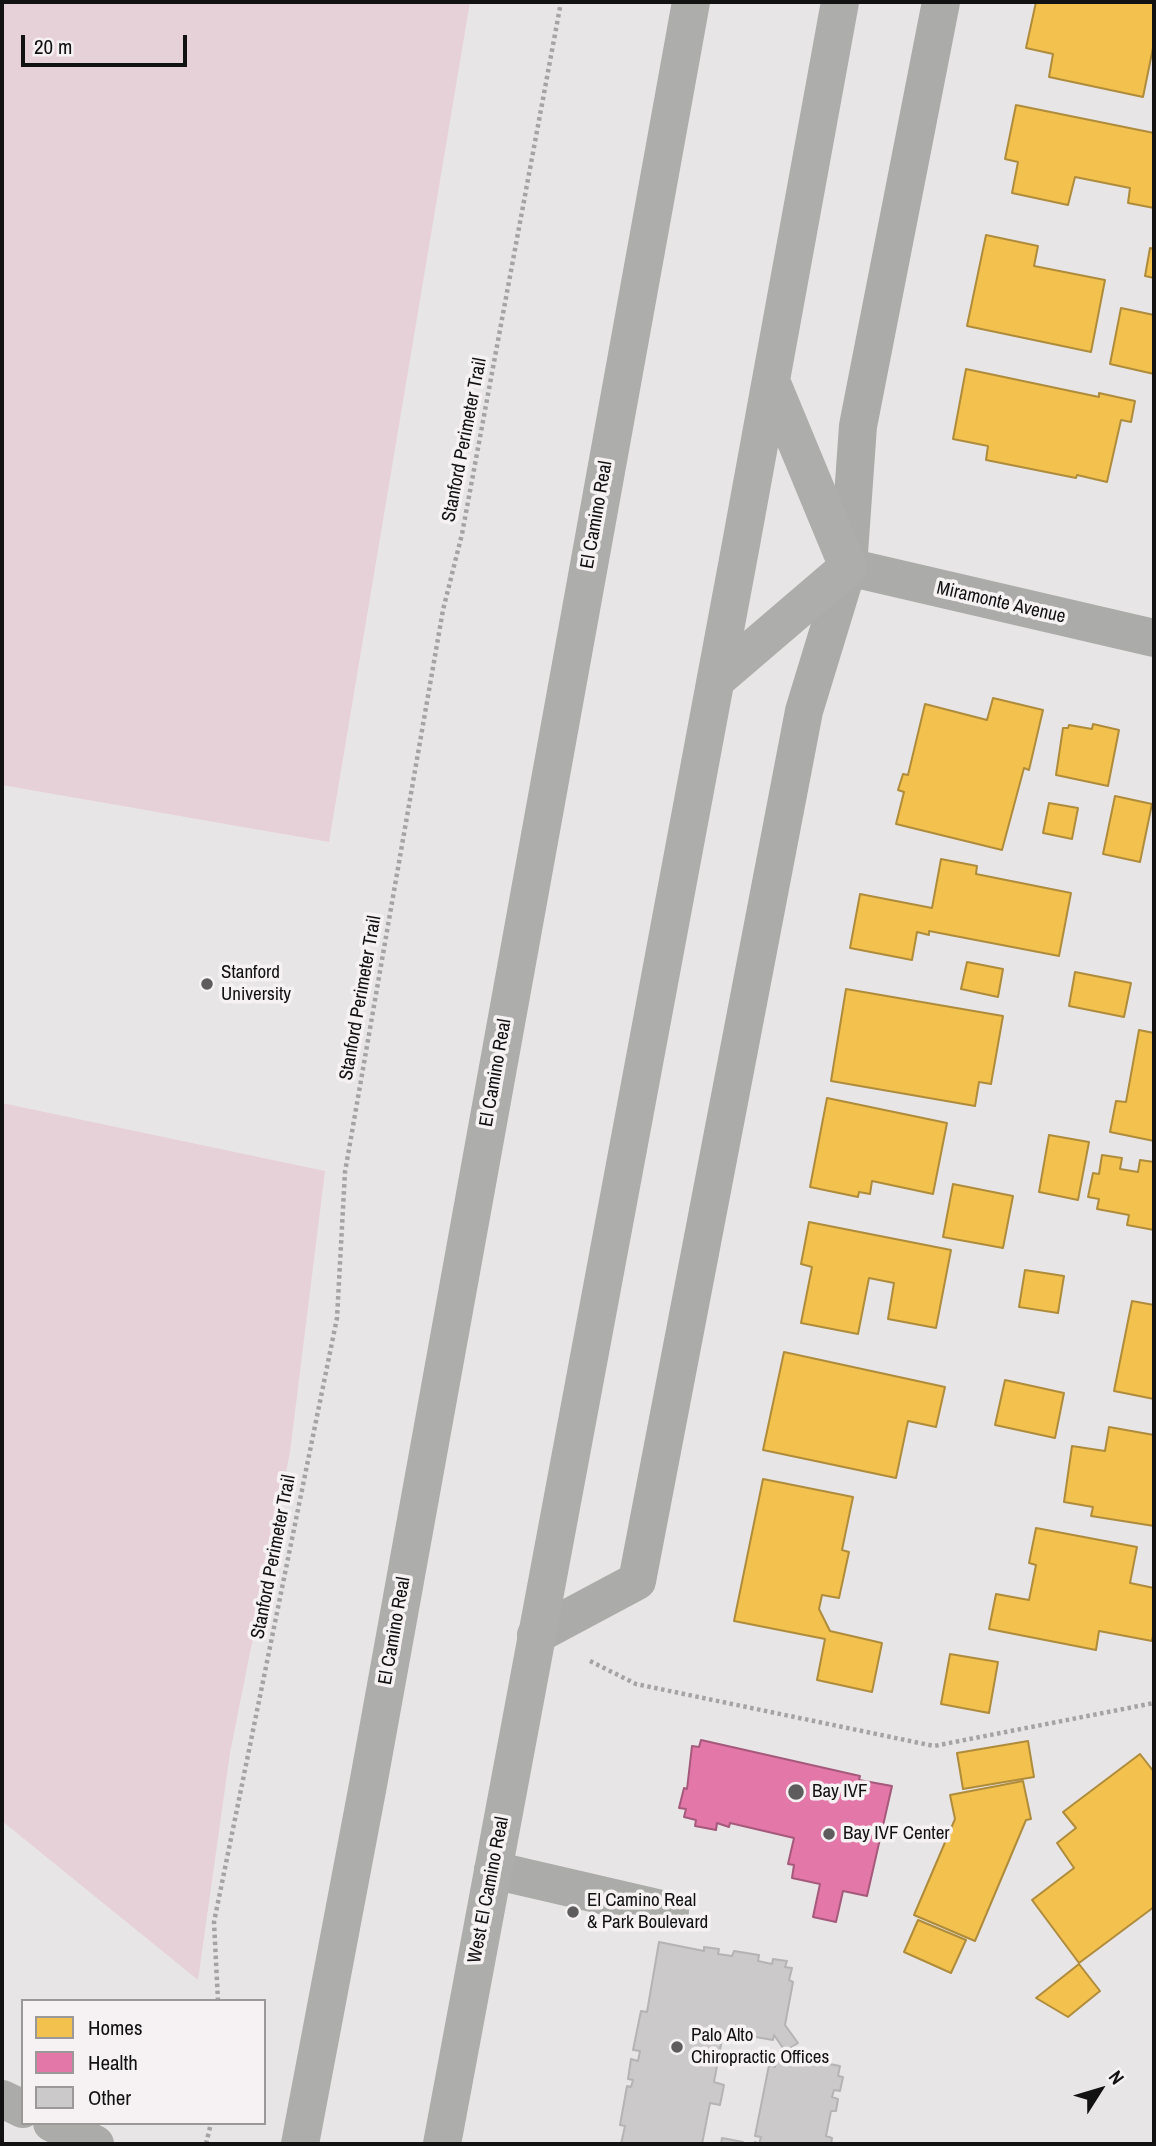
<!DOCTYPE html>
<html>
<head>
<meta charset="utf-8">
<style>
	body { margin:0 }
	#map { position:relative; width:1156px; height:2146px; overflow:hidden; background:#e8e5e6; font-family:"Archivo Narrow",sans-serif }
	canvas { display:block }
	.frame { position:absolute; inset:0; border:4px solid #131212; pointer-events:none }
	.legend { position:absolute; left:21px; top:1999px; width:245px; height:126px; box-sizing:border-box; background:#f6f1f2; border:2px solid #9b9898; margin:0; padding:9px 12px; list-style:none; font-size:21px; color:#131212 }
	.legend li { display:flex; align-items:center; gap:14px; height:35px }
	.legend b { width:35px; border:2px solid #9b9898 }
	.north { position:absolute; left:1065px; top:2055px; width:70px; height:70px; -webkit-text-stroke:5px #f6f1f2; paint-order:stroke; rotate:53deg; font-size:19px; font-weight:700; line-height:28px; text-align:center; color:#131212 }
	.north::after { content:''; display:block; margin:auto; width:24px; height:32px; background:#131212; clip-path:polygon(50% 0,100% 100%,50% 72%,0 100%) }
	.scale { position:absolute; left:21px; top:35px; width:166px; height:32px; box-sizing:border-box; border:4px solid #131212; border-top:0; padding-left:9px; font-size:21px; line-height:24px; white-space:nowrap; color:#131212; -webkit-text-stroke:5px #f6f1f2; paint-order:stroke }
</style>
</head>
<body>
<div id="map">
<canvas width="1156" height="2146"></canvas>
<div class="frame"></div>
<ul class="legend">
<li><b style="height:19px;background:#f2c14e"></b>Homes</li>
<li><b style="height:19px;background:#e377a8"></b>Health</li>
<li><b style="height:19px;background:#cbc9c9"></b>Other</li>
</ul>
<div class="north">N</div>
<div class="scale">20 m</div>
</div>
<script>
const ctx = document.querySelector('canvas').getContext('2d');
ctx.lineJoin = 'round';
function fill(path, color) {
  ctx.fillStyle = color;
  ctx.fill(path, 'evenodd');
}
function poly(rows) {
  const path = new Path2D();
  for (const r of rows) {
    path.moveTo(r[0], r[1]);
    for (let i = 2; i < r.length; i += 2) path.lineTo(r[i], r[i + 1]);
  }
  return path;
}
function trace(path, color, width, dash) {
  ctx.strokeStyle = color;
  ctx.lineWidth = width;
  ctx.lineCap = dash ? 'butt' : 'round';
  ctx.setLineDash(dash || []);
  ctx.stroke(path);
}
function drawText(font, color, halo, rows, align = 'center') {
  ctx.font = font + ' "Archivo Narrow",sans-serif';
  ctx.lineWidth = 7;
  ctx.setLineDash([]);
  ctx.textBaseline = 'middle';
  ctx.strokeStyle = halo;
  ctx.fillStyle = color;
  for (const [text, x, y, turn = 0] of rows) {
    ctx.save();
    ctx.translate(x, y);
    ctx.rotate((+turn || 0) * Math.PI / 180);
    ctx.textAlign = isNaN(turn) ? turn : align;
    if (halo) ctx.strokeText(text, 0, 0);
    ctx.fillText(text, 0, 0);
    ctx.restore();
  }
}
fill(poly([
	[2,2,470,2,329,842,2,785],
	[2,1103,325,1171,290,1452,230,1753,198,1980,2,1821]
]), '#e7d1d8');
const homes = poly([
	[1036,2,1154,2,1154,43,1143,97,1049,77,1053,54,1026,48,1036,2],
	[1016,105,1154,133,1154,208,1128,203,1130,188,1075,177,1068,205,1012,193,1018,162,1005,159,1016,105],
	[986,235,1038,246,1034,266,1105,280,1091,352,967,326,986,235],
	[1150,248,1154,249,1154,278,1145,276,1150,248],
	[1121,308,1154,315,1154,374,1110,364,1121,308],
	[966,369,1099,397,1099,393,1135,401,1131,422,1121,420,1107,482,1077,475,1076,478,986,460,988,446,953,439,966,369],
	[993,698,1043,710,1029,770,1024,768,1002,850,896,824,904,792,898,790,903,774,908,775,925,704,987,720,993,698],
	[1093,724,1119,730,1108,786,1056,775,1063,728,1068,728,1069,725,1092,729,1093,724],
	[1115,796,1152,804,1140,862,1103,854,1115,796],
	[1049,803,1078,808,1072,839,1043,833,1049,803],
	[941,859,977,866,976,874,1071,893,1059,956,929,931,929,935,917,932,912,960,850,948,860,894,932,908,941,859],
	[967,962,1003,969,998,997,961,989,967,962],
	[1075,972,1131,983,1124,1017,1069,1006,1075,972],
	[846,989,1003,1016,991,1084,979,1082,975,1106,831,1081,846,989],
	[1139,1030,1154,1033,1154,1141,1110,1132,1116,1101,1126,1102,1139,1030],
	[827,1098,947,1123,933,1194,872,1181,870,1194,859,1192,858,1197,810,1187,827,1098],
	[1049,1135,1089,1142,1078,1200,1039,1192,1049,1135],
	[1102,1155,1122,1158,1120,1169,1138,1172,1140,1160,1154,1162,1154,1230,1127,1225,1129,1215,1097,1209,1099,1199,1088,1197,1093,1173,1099,1174,1102,1155],
	[953,1184,1013,1196,1003,1248,943,1237,953,1184],
	[809,1222,951,1250,936,1328,888,1319,894,1283,869,1278,858,1334,801,1323,812,1267,801,1264,809,1222],
	[1025,1270,1064,1276,1058,1313,1019,1307,1025,1270],
	[1132,1301,1154,1305,1154,1399,1114,1391,1132,1301],
	[784,1352,945,1387,936,1427,908,1421,896,1478,763,1450,784,1352],
	[1005,1380,1064,1393,1055,1438,995,1425,1005,1380],
	[1109,1427,1154,1435,1154,1526,1091,1516,1093,1507,1064,1502,1072,1446,1105,1451,1109,1427],
	[763,1479,853,1497,842,1550,849,1552,839,1598,822,1595,819,1609,830,1631,882,1643,872,1692,817,1680,825,1639,734,1621,763,1479],
	[1036,1528,1137,1547,1130,1583,1154,1588,1154,1630,1152,1641,1099,1631,1096,1650,989,1629,996,1594,1029,1600,1036,1565,1029,1563,1036,1528],
	[950,1654,998,1662,989,1713,941,1704,950,1654],
	[1028,1741,1034,1777,963,1789,957,1753,1028,1741],
	[1140,1754,1154,1772,1154,1907,1079,1963,1032,1900,1074,1868,1057,1843,1076,1828,1063,1812,1140,1754],
	[1023,1781,1031,1819,1026,1820,975,1941,914,1915,955,1819,950,1795,1023,1781],
	[918,1920,966,1940,951,1973,904,1952,918,1920],
	[1079,1964,1100,1991,1068,2017,1036,1998,1079,1964]
]);
fill(homes, '#f2c14e');
trace(homes, '#af8c3c', 2);
const health = poly([
	[701,1740,860,1776,859,1780,892,1786,867,1896,843,1891,836,1922,813,1917,820,1884,792,1878,794,1865,788,1864,794,1838,730,1823,729,1827,717,1823,716,1830,695,1826,696,1820,684,1817,686,1809,679,1808,684,1788,687,1789,692,1746,699,1747,701,1740]
]);
fill(health, '#e377a8');
trace(health, '#a5597b', 2);
const building = poly([
	[659,1942,704,1951,704,1947,719,1949,718,1954,732,1956,734,1951,759,1955,758,1961,772,1964,773,1959,787,1961,785,1967,792,1968,789,1980,793,1982,785,2025,798,2043,785,2051,774,2035,773,2040,744,2035,745,2027,736,2025,734,2037,717,2034,715,2038,722,2039,714,2082,724,2085,720,2105,710,2103,702,2144,621,2144,625,2126,620,2125,627,2086,631,2087,633,2080,628,2079,631,2059,638,2061,640,2051,633,2050,641,2011,647,2012,659,1942],
	[777,2054,840,2066,838,2076,843,2077,840,2091,834,2090,832,2097,838,2099,836,2111,831,2111,826,2136,832,2138,831,2144,755,2144,755,2142,759,2144,761,2137,755,2136,769,2065,775,2067,777,2054],
	[722,2138,743,2142,742,2144,721,2144,722,2138]
]);
fill(building, '#cbc9c9');
trace(building, '#b5b3b3', 2);
trace(poly([
	[590,1661,636,1684,934,1746,1154,1703],
	[218,2001,214,1922,337,1318,345,1172,443,610,462,534,561,2],
	[206,2144,211,2123]
]), '#a5a4a4', 4.5, [3.5, 3.5]);
trace(poly([
	[848,567,1154,638],
	[536,1635,637,1581,804,711,848,567,858,426,941,2],
	[493,1870,670,1911],
	[2,2099,23,2109],
	[52,2123,95,2144]
]), '#abaca9', 38);
trace(poly([
	[716,680,848,567,771,381],
	[300,2144,368,1785,691,2],
	[442,2144,741,544,840,2]
]), '#adaeab', 38);
for (const [x, y, r, color] of [
	[207,984,7,"#5e5c5c"],
	[796,1792,9,"#5e5c5c"],
	[829,1834,7,"#5e5c5c"],
	[573,1912,7,"#5e5c5c"],
	[677,2047,7,"#5e5c5c"]
]) {
  const dot = new Path2D();
  dot.arc(x, y, r, 0, 2 * Math.PI);
  ctx.fillStyle = color;
  ctx.fill(dot);
  trace(dot, '#f6f1f2', 2.5);
}
drawText('19px', '#131212', '#f6f1f2', [
	["Stanford Perimeter Trail",465,440,-79],
	["El Camino Real",597,515,-80],
	["Miramonte Avenue",1001,603,13],
	["Stanford Perimeter Trail",361,998,-80],
	["El Camino Real",496,1073,-80],
	["Stanford Perimeter Trail",274,1557,-79],
	["El Camino Real",395,1631,-80],
	["West El Camino Real",489,1890,-79]
]);
drawText('19px', '#131212', '#f6f1f2', [
	["Stanford",221,973],
	["University",221,995],
	["Bay IVF",812,1792],
	["Bay IVF Center",843,1834],
	["El Camino Real",587,1901],
	["& Park Boulevard",587,1923],
	["Palo Alto",691,2036],
	["Chiropractic Offices",691,2058]
], 'left');
</script>
</body>
</html>
